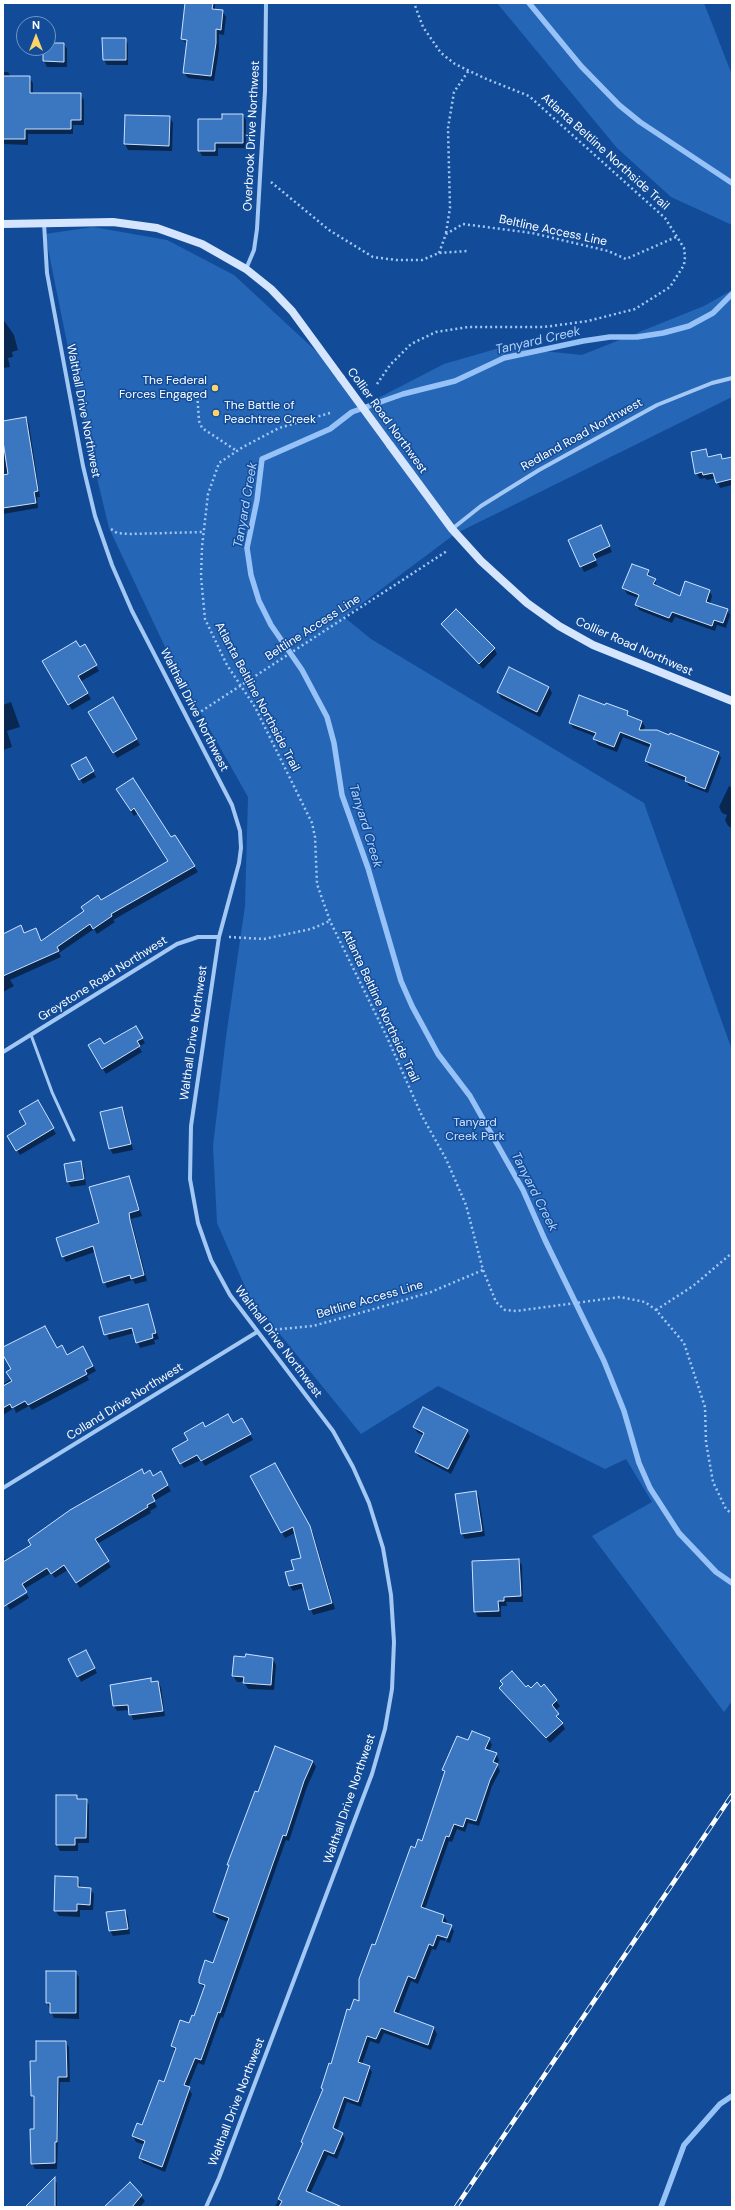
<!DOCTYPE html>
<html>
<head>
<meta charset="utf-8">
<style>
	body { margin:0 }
	#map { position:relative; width:735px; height:2210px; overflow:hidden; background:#124c99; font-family:"DM Sans",sans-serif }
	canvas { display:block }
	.frame { position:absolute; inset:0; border:4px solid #fff; pointer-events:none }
	.north { position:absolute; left:16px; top:16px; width:40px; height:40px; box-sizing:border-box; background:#124c99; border:1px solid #7194c2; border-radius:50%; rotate:0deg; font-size:11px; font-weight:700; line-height:16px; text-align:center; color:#fff }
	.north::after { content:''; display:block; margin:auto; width:14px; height:18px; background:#ffd467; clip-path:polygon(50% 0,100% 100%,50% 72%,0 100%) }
</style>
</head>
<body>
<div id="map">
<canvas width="735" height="2210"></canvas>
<div class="frame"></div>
<div class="north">N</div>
</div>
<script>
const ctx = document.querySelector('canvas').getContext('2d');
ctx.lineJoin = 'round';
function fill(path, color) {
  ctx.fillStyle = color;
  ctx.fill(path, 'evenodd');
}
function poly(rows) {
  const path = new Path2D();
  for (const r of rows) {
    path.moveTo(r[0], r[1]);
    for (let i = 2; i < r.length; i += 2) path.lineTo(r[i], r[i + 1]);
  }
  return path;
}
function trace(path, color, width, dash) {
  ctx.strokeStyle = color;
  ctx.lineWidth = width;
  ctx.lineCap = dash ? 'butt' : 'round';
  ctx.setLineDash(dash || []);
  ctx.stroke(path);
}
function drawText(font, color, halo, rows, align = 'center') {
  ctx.font = font + ' "DM Sans",sans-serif';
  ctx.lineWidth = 3;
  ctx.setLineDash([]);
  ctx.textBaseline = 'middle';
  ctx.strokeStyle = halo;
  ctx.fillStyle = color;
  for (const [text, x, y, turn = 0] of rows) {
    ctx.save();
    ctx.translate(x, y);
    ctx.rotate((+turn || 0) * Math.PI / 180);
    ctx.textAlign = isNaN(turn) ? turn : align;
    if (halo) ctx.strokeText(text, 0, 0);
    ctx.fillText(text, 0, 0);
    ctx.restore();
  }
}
fill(poly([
	[497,3,704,3,732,75,732,225,671,197,617,148],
	[93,227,167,240,234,275,317,352,359,408,444,364,503,347,582,355,704,306,732,290,732,397,455,534,344,617,371,639,644,803,732,1050,732,1701,724,1712,592,1536,652,1502,626,1459,605,1469,438,1386,361,1434,249,1296,217,1223,213,1146,226,1037,245,906,248,797,174,666,109,528,80,407,45,234]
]), '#2566b7');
fill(poly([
	[186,3,215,3,215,10,222,11,226,17,224,35,219,34,219,50,214,81,188,78,184,73,188,45,182,39],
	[125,39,128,44,128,65,107,65,104,60],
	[48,44,64,44,67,49,67,67,47,67,44,61,44,48,48,48],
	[3,72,8,72,11,77,29,77,33,83,33,94,80,94,84,100,84,125,73,125,73,134,28,134,28,145,3,144],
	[243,115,246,120,246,148,218,148,218,156,202,156,199,150,223,120],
	[170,117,173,123,172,151,128,150,125,144],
	[3,322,5,322,14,335,18,350,12,352,13,357,8,358,10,367,3,368],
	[26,418,29,424,40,497,37,497,38,508,3,514,3,422],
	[706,450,710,458,720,455,723,460,732,458,732,485,720,488,716,478,707,480,705,478,700,479,696,473],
	[603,532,612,552,595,559,598,566,584,572,569,540],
	[648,571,651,578,655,580,657,587,680,597,709,590,712,596,710,604,727,610,730,615,726,628,717,625,715,631,675,617,672,623,639,610,636,604,638,598,627,594,624,588],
	[442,624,494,648,497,654,483,669],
	[84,646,99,671,80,682,91,699,72,710,43,662],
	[549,687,552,693,540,717,501,698,498,692],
	[113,699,140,745,117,758,90,712],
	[11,702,20,727,7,731,12,747,3,750,3,705],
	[605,707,627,712,630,717,642,721,645,727,643,731,718,752,721,758,708,793,689,786,686,781,649,766,646,761,651,748,623,737,617,752,598,745,594,739,596,737,573,728,570,723],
	[86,758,96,777,83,784,73,766],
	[729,786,732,788,732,828,728,826,725,820,727,815,722,813,719,807],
	[121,794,171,839,175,836,198,872,113,920,115,922,97,934,94,929,59,953,61,957,10,980,14,986,3,992,3,961,39,935,42,942,101,901,169,861,138,813,134,816],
	[135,1027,145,1043,139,1047,142,1052,106,1074,89,1046,103,1046],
	[37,1101,56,1134,20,1155,8,1136,28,1124],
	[122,1108,125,1114,133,1150,113,1154,110,1149],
	[81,1163,84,1168,86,1185,71,1187,68,1182],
	[129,1177,142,1216,131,1219,147,1281,135,1284,133,1280,107,1288,95,1252,66,1262,63,1256,100,1223],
	[148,1305,159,1339,154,1340,155,1344,140,1348,134,1333,109,1340,101,1318],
	[83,1347,96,1371,87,1376,89,1380,32,1410,29,1406,16,1413,14,1408,3,1415,3,1384,11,1379,12,1369,3,1353,3,1349,56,1349,67,1356],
	[242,1419,253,1440,205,1466,201,1460,184,1468,173,1449,189,1441,205,1428,233,1424],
	[414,1427,467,1431,470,1436,451,1474,419,1457,416,1452,424,1436,417,1432],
	[275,1464,313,1533,335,1609,313,1615,304,1588,293,1591,290,1586,302,1559,295,1533,285,1538,251,1477],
	[160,1473,171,1491,154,1501,157,1507,150,1511,151,1513,97,1544,111,1567,80,1588,68,1570,55,1578,51,1573,24,1589,3,1598,3,1556,6,1561,144,1475,153,1477],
	[476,1492,479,1498,485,1536,465,1539,462,1534],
	[518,1560,522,1565,523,1602,506,1602,507,1606,501,1606,501,1617,478,1617,475,1612],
	[27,1594,29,1598,10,1610,7,1605],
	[89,1657,97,1673,81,1682,78,1676],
	[235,1657,273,1659,276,1665,274,1690,248,1689,244,1682,237,1682,233,1676],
	[150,1679,152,1683,158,1682,161,1687,165,1716,133,1720,130,1710,117,1711,114,1706],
	[544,1686,560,1706,555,1711,565,1729,550,1743,501,1688,531,1689,541,1689],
	[489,1739,492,1745,489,1751,496,1754,499,1760,497,1765,500,1771,492,1786,479,1826,468,1823,465,1832,457,1829,452,1842,449,1841,425,1909,444,1916,447,1921,446,1924,451,1926,454,1931,450,1943,446,1942,452,1928,449,1928,445,1941,440,1940,436,1950,432,1949,418,1984,411,1981,398,2015,434,2028,437,2034,431,2050,384,2033,379,2044,370,2041,362,2064,369,2067,372,2072,361,2107,347,2102,337,2131,342,2133,345,2139,337,2159,328,2155,310,2194,324,2207,275,2207,304,2144,302,2142,323,2091,322,2088,351,2011,360,2003,376,1947,416,1849,423,1842,445,1774,443,1770,468,1742],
	[313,1761,316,1767,307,1787,289,1841,286,1840,223,2018,221,2017,204,2065,198,2063,188,2088,192,2094,165,2172,143,2163,140,2158,145,2145,136,2142,133,2136,143,2126,165,2083,175,2051,172,2046,194,2017,205,1989,200,1983,213,1964,228,1922,217,1918,214,1912,229,1867,228,1865,259,1793],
	[57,1796,76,1796,78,1800,86,1800,89,1805,89,1843,78,1843,78,1851,60,1851,57,1845],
	[78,1878,81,1888,90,1889,94,1894,93,1910,80,1910,80,1917,59,1916,55,1910],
	[125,1911,128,1916,130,1934,113,1936,110,1931],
	[75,1972,79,1977,79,2019,54,2018,47,2003],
	[65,2042,69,2047,70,2082,60,2082,57,2169,35,2169,32,2163,35,2130,35,2100,32,2096,37,2062],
	[54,2179,57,2183,57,2207,33,2207],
	[130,2184,145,2201,140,2207,105,2207]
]), '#0007');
trace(poly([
	[529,3,581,66,619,105,640,122,732,183],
	[732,294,713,313,689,326,663,333,637,337,610,337,583,341,504,358,455,381,403,394,352,412,330,429,262,459,257,500,247,548,251,575,259,601,271,625,302,670,327,717,334,743,342,795,368,868,401,981,412,1006,438,1054,470,1096,523,1190,545,1240,604,1361,624,1411,639,1463,650,1488,679,1533,716,1572,732,1583],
	[661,2207,684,2145,720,2104,732,2096]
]), '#96c2f7', 5.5);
const building = poly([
	[185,3,213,3,212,9,223,10,221,30,216,29,216,43,211,76,183,73,187,40,181,39,185,3],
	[102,38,126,38,126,60,103,60,102,38],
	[48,43,64,43,64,62,43,61,43,48,48,48,48,43],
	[3,76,30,76,30,93,81,93,81,120,71,120,71,129,25,129,25,139,3,139,3,76],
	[222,114,243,114,243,143,215,143,215,151,198,151,198,119,222,119,222,114],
	[125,115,170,116,169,146,124,144,125,115],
	[26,417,38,491,34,492,36,503,3,508,3,475,8,474,3,441,3,421,26,417],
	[706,449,708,457,721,454,722,459,732,457,732,479,716,483,713,473,703,475,702,472,695,474,691,452,706,449],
	[601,525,610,546,593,554,596,560,580,567,568,540,601,525],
	[632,564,649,570,647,575,656,579,653,584,680,596,685,581,710,590,706,602,728,609,723,623,714,620,712,626,672,612,669,618,635,605,639,595,622,588,632,564],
	[456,609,495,648,479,664,441,624,456,609],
	[76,641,80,647,85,644,97,665,78,676,88,693,68,705,42,661,76,641],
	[509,667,549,687,537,712,497,692,509,667],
	[579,695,605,705,606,703,628,711,627,715,642,721,639,730,657,730,669,735,670,733,719,752,705,789,685,781,686,777,645,761,651,744,620,732,614,747,593,739,596,733,569,723,579,695],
	[113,697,137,739,113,753,88,712,113,697],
	[86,757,94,771,79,780,71,765,86,757],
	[133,778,171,837,175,835,195,866,111,914,112,916,93,929,90,924,57,947,59,951,3,976,3,934,21,925,24,933,36,928,41,941,84,911,81,907,98,895,101,900,168,861,134,808,131,811,116,789,133,778],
	[136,1026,143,1038,137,1041,140,1046,102,1069,88,1045,100,1038,104,1044,136,1026],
	[38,1100,54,1128,16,1151,7,1136,26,1124,19,1111,38,1100],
	[122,1107,131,1144,109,1149,100,1112,122,1107],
	[81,1161,84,1179,67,1182,64,1164,81,1161],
	[129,1176,139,1210,129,1213,130,1220,144,1275,131,1279,130,1275,103,1283,93,1246,62,1257,56,1238,99,1223,89,1187,129,1176],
	[148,1304,156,1333,152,1334,153,1338,136,1343,132,1328,104,1335,99,1317,148,1304],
	[45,1326,57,1348,62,1345,67,1355,83,1346,93,1366,85,1370,87,1374,28,1405,25,1401,12,1408,10,1404,3,1408,3,1386,12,1381,6,1372,11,1369,3,1355,3,1347,45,1326],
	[423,1407,468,1430,448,1469,415,1452,424,1433,413,1427,423,1407],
	[228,1414,233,1423,242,1418,251,1434,201,1461,197,1455,180,1464,172,1449,188,1440,184,1433,203,1422,205,1427,228,1414],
	[275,1463,310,1526,332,1603,309,1610,302,1583,289,1586,285,1572,294,1570,291,1560,301,1558,293,1527,281,1533,250,1476,275,1463],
	[142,1469,144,1474,150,1470,153,1476,161,1471,168,1485,152,1495,155,1501,147,1505,148,1507,95,1539,109,1561,76,1583,64,1565,51,1574,47,1568,22,1584,27,1592,3,1607,3,1562,31,1545,28,1540,70,1510,142,1469],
	[476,1491,482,1531,461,1534,455,1494,476,1491],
	[519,1559,521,1596,504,1597,504,1601,498,1601,499,1611,474,1612,472,1561,519,1559],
	[86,1650,95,1668,77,1677,68,1659,86,1650],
	[246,1654,273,1658,271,1685,243,1683,244,1677,232,1676,234,1656,245,1657,246,1654],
	[512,1671,526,1687,528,1685,531,1688,537,1682,541,1687,544,1684,557,1700,552,1705,559,1714,556,1716,563,1723,546,1738,499,1688,503,1684,500,1681,512,1671],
	[151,1678,151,1682,158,1681,163,1711,129,1715,128,1705,113,1706,110,1685,151,1678],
	[472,1731,490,1738,485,1749,497,1753,493,1762,498,1764,490,1780,476,1821,466,1818,463,1827,454,1824,449,1837,446,1836,421,1907,444,1915,442,1922,452,1925,447,1938,437,1935,433,1946,429,1944,415,1979,408,1976,394,2012,434,2027,428,2045,381,2028,376,2039,367,2036,358,2062,370,2066,358,2102,344,2097,333,2128,343,2133,334,2154,324,2150,306,2191,342,2207,279,2207,282,2201,278,2199,303,2143,301,2142,323,2089,321,2088,329,2063,331,2064,347,2009,350,2010,354,1999,359,2001,359,1979,372,1944,375,1945,411,1846,415,1848,418,1839,422,1841,445,1771,442,1770,457,1736,468,1740,472,1731],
	[275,1746,313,1761,304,1781,286,1836,283,1835,220,2013,218,2012,201,2060,195,2058,184,2085,190,2087,162,2167,139,2158,145,2141,132,2136,137,2123,142,2125,159,2080,164,2082,176,2048,171,2046,180,2020,189,2023,192,2015,194,2016,205,1985,199,1983,199,1979,205,1960,213,1963,229,1918,213,1912,229,1865,227,1865,255,1791,258,1792,275,1746],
	[56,1795,77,1795,77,1799,87,1799,86,1838,75,1838,75,1845,56,1845,56,1795],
	[55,1876,78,1877,78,1887,91,1888,90,1905,77,1904,77,1911,54,1911,55,1876],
	[125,1910,128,1929,109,1931,106,1912,125,1910],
	[46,1971,76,1971,76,2013,50,2013,50,2003,46,2003,46,1971],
	[36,2041,66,2041,67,2077,58,2077,57,2142,55,2142,55,2163,31,2164,30,2129,34,2129,34,2096,31,2096,30,2061,36,2061,36,2041],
	[55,2177,55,2207,25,2207,55,2177],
	[130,2182,142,2195,132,2207,104,2207,130,2182]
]);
fill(building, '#3b76c1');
trace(building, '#cce2fd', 1);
trace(poly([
	[271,182,329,230,373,257,396,260,422,260,439,253,467,251],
	[446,233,450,208,448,128,454,92,469,70],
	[439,253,446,234,463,224,532,233,608,251,626,259,676,237],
	[377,384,390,365,411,344,436,332,468,327,544,327,588,321,635,309,670,287,684,265,685,257,684,248,665,218,529,96,484,78,455,64,441,53,423,27,414,3],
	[197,391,199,421,202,428,237,451],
	[330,413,279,428,243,447,219,463,208,494,202,547,201,577,205,619,227,665,255,707,312,823,315,837,317,884,330,921,386,1035,422,1116,446,1159,466,1205,483,1270,496,1302,505,1310,516,1311,620,1297,645,1302,656,1310,684,1343,705,1407,706,1442,713,1482,726,1509,732,1514],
	[111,529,117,533,129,534,204,532],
	[197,714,447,551],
	[229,937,264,939,311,929,330,921],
	[656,1310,693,1286,732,1253],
	[270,1330,313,1326,374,1309,431,1292,483,1270]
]), '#a4c8f4', 2.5, [2, 3]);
trace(poly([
	[31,1035,52,1092,74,1140]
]), '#a4c8f4', 3);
trace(poly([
	[44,223,47,273,83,466,95,516,112,565,132,611,232,805,240,831,241,848,239,863,219,937,191,1126,190,1179,198,1223,211,1260,230,1295,333,1431,353,1467,369,1503,383,1548,391,1595,394,1642,392,1689,385,1729,372,1774,219,2178,206,2207],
	[246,269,254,250,257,229,265,91,266,3],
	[452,529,481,506,539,470,657,405,712,383,732,378],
	[3,1052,177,944,198,937,219,937],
	[3,1488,257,1332]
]), '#a4c8f4', 4);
trace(poly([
	[3,224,113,222,157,228,202,244,246,269,271,289,292,311,341,378],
	[390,445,452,529,481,561,527,603,559,626,593,645,732,701]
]), '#d4e5fd', 8);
const rail = poly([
	[456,2207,732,1795]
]);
trace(rail, '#fff', 4.5);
trace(rail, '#124c99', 3, [9]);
trace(poly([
	[341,378,390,445]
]), '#d4e5fd', 8);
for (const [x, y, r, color] of [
	[215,388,4,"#ffd467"],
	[216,413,4,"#ffd467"]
]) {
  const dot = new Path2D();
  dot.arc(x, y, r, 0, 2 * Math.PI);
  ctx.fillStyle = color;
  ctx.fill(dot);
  trace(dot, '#124c99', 1.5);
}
drawText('12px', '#fff', '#124c99', [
	["Overbrook Drive Northwest",252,136,-87],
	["Atlanta Beltline Northside Trail",605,152,42],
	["Beltline Access Line",553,231,12],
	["Walthall Drive Northwest",83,411,79],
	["Collier Road Northwest",387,421,54],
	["Redland Road Northwest",582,435,-29],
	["Beltline Access Line",313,628,-33],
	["Collier Road Northwest",634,647,24],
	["Atlanta Beltline Northside Trail",257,697,62],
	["Walthall Drive Northwest",194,710,63],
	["Greystone Road Northwest",103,979,-32],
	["Atlanta Beltline Northside Trail",380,1006,65],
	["Walthall Drive Northwest",194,1033,-82],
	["Beltline Access Line",370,1300,-16],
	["Walthall Drive Northwest",278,1342,53],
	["Colland Drive Northwest",125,1402,-32],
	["Walthall Drive Northwest",350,1799,-71],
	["Walthall Drive Northwest",237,2102,-69]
]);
drawText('12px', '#fff', '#124c99', [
	["The Federal",207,381],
	["Forces Engaged",207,395],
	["The Battle of",224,406,"left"],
	["Peachtree Creek",224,420,"left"]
], 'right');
drawText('12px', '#cce2fd', '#124c99', [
	["Tanyard",475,1123],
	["Creek Park",475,1137]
]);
drawText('italic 13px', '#b1d2fa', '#124c99', [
	["Tanyard Creek",538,341,-13],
	["Tanyard Creek",246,505,-80],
	["Tanyard Creek",365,826,73],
	["Tanyard Creek",534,1192,63]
]);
</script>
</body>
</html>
